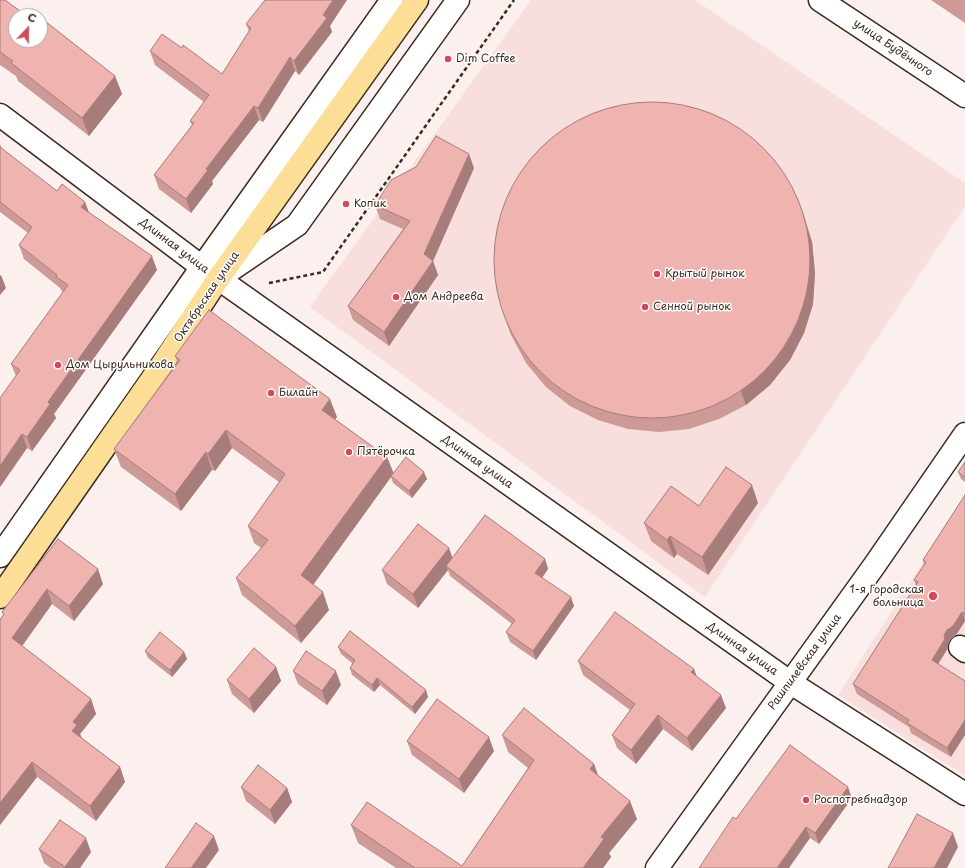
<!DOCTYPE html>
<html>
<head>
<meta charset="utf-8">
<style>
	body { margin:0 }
	#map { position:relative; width:965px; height:868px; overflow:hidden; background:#fcf0ef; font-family:"Playpen Sans",sans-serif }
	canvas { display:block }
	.north { position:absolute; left:8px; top:8px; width:40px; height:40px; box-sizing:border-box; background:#fff; border:1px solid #b1aaa5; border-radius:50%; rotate:22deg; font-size:11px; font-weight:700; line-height:16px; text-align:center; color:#3b2a1e }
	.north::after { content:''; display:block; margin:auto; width:14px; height:18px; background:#d1495b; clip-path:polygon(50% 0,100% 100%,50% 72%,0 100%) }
</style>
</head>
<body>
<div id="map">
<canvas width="965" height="868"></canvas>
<div class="north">С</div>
</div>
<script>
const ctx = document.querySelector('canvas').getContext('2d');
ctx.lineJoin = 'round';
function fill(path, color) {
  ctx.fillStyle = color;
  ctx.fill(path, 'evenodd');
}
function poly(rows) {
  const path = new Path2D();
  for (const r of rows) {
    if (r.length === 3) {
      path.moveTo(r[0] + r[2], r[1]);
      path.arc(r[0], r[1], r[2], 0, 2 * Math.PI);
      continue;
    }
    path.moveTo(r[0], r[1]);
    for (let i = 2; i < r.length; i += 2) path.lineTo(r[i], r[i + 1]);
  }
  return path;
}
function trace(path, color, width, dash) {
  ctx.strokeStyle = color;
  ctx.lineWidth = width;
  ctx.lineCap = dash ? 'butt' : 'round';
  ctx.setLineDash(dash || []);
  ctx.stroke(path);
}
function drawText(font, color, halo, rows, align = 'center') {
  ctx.font = font + ' "Playpen Sans",sans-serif';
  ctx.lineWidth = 3;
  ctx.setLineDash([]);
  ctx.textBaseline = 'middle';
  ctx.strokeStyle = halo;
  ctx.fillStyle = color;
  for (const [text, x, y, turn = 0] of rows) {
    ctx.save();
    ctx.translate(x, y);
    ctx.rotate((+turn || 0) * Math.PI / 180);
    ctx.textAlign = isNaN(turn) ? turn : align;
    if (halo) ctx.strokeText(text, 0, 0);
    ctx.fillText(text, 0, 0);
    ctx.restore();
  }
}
fill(poly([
	[531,0,695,0,965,183,965,206,705,597,310,307],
	[965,497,965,776,838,695]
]), '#f8dedc');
const minor = poly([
	[820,0,965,96],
	[0,115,202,267,791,683,965,794],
	[219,278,297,225,458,0],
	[0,556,202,267,392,0],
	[960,647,965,651],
	[657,868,874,566,965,434]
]);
const major = poly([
	[0,597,161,366,218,279,417,0]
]);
trace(minor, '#3b2a1e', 25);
trace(major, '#3b2a1e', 25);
trace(poly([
	[269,283,323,272,514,0]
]), '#3b2a1e', 2.5, [4, 3]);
trace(minor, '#fff', 22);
trace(major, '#fcde96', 22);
fill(poly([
	[0,0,27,16,115,76,122,94,89,136,18,81,16,76,0,65],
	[931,0,965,0,965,23],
	[246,24,330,26,332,32,299,75,295,71,263,122,259,120,212,181,213,184,191,213,159,189,154,175,192,125,190,121,204,102,155,65,150,51,182,48,222,74,249,31],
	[0,144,2,149,57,191,88,212,157,270,54,414,56,418,32,451,27,448,0,487,16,376,11,364,63,292,61,290,60,288,24,259,19,245,28,233,0,212],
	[474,168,433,261,438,275,389,346,353,320,348,306,403,229,380,219,375,205],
	[803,212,812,242,815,273,813,304,804,333,790,360,770,385,746,405,719,419,689,429,659,432,628,429,598,420,570,406,546,387,526,363,511,335,506,321],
	[175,356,337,417,335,419,387,457,393,473,427,479,412,498,393,483,391,477,313,585,329,610,301,643,242,595,236,578,261,548,254,543,248,526,279,482,232,448,215,471,212,470,181,511,121,467,114,449,177,362],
	[965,462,965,482,961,479,958,472],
	[965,495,965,621,956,635,950,640,948,645,948,648,938,664,951,757,911,733,909,727,857,694,853,684,916,585,914,580,924,564,923,560],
	[758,503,708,575,677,554,674,558,651,541,644,523,699,506],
	[58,539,103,584,74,621,52,604,22,646,91,699,96,714,80,734,82,738,120,767,125,782,96,821,37,777,0,825,0,620,3,615,2,612],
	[453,558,545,559,548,569,542,578,574,606,536,660,510,642,506,632,512,624,450,576,448,570,418,608,387,584,382,570],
	[338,647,428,697,415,714,380,685,374,692,352,675,350,668,353,664,341,654],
	[145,651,184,652,187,659,172,677,148,658],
	[578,661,694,669,696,676,726,708,692,751,663,729,636,764,617,748,612,735,630,710,583,675],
	[276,667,281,681,254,713,232,694,227,680],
	[293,671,341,685,327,705,298,684],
	[502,735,594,764,598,776,637,819,609,853,611,857,603,868,396,868,358,843,351,825,462,866,528,768,508,752],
	[407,741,494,751,464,793,412,755],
	[241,787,287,788,292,802,275,824,246,801],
	[852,798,819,844,810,838,736,819],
	[39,849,91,852,80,868,51,868,44,863]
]), '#ce9a97');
fill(poly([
	[333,0,347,0,330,26,332,32,299,75,294,61,323,15],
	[290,57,295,71,263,122,258,108],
	[115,76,122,94,89,136,82,118],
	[254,106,259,120,212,181,213,184,191,213,186,199,206,169],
	[469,154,474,168,433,261,438,275,389,346,384,332,424,254],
	[798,199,812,242,815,273,813,304,804,333,790,360,770,385,746,405,741,391],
	[85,202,90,215,81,207],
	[152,256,157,270,54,414,56,418,32,451,27,437,48,402],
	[1,275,6,288,0,295,0,276],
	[330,399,337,417,329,428,322,410],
	[226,430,232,448,215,471,208,454],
	[22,434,27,448,0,487,0,466],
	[206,452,212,470,181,511,175,494],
	[387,457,394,474,391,476,391,477,308,592,301,575],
	[424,472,427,479,412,498,409,491],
	[752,485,758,503,708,575,702,557],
	[670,536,677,554,674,558,667,540],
	[449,548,454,562,446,566,448,570,418,608,413,594],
	[545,559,548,569,539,582,535,573],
	[98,569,103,584,74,621,69,606],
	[47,589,52,604,17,653,12,638],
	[323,592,329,610,301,643,295,626],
	[571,597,574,606,536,660,533,651],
	[962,612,965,621,956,635,950,640,948,645,948,648,935,669,932,660,947,630],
	[184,652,187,659,172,677,170,670],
	[276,667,281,681,254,713,249,699],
	[694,669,699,683,691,672],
	[336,671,341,685,327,705,322,691],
	[377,678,380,685,374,692,372,685],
	[426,690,428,697,415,714,412,707],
	[721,695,726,708,692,751,687,738],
	[91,699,96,714,80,734,82,740,72,731,73,722],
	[658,715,663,729,636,764,631,750],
	[965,720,965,735,951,757,947,748],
	[489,737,494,751,464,793,459,779],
	[32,762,37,777,0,825,0,803],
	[594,764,600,781,590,769],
	[120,767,125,782,96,821,90,806],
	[848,787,852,798,819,844,815,833],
	[287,788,292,802,275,824,270,810],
	[630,801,637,819,609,853,611,857,603,868,583,868,601,837],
	[806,827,810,838,789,868,777,868],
	[953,833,958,847,947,868,934,868],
	[214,836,219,850,206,868,191,868],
	[86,838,91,852,80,868,65,868,65,867]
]), '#a77d7b');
const building = poly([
	[0,0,5,0,27,16,16,16,16,40,40,40,40,25,41,26,45,21,115,76,82,118,11,63,13,61,0,52,0,0],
	[265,0,333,0,323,15,327,18,294,61,290,57,258,108,254,106,206,169,208,170,186,199,154,175,194,123,190,121,209,95,150,51,162,34,182,48,183,45,222,74,251,28,246,24,265,0],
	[652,260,158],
	[436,136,469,154,424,254,433,261,384,332,348,306,410,221,375,205,391,180,416,167,436,136],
	[0,147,57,191,62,184,85,202,81,207,152,256,48,402,50,404,27,437,22,434,0,466,0,398,20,370,11,364,68,285,56,277,57,275,19,245,32,227,0,202,0,147],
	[209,310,330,399,322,410,387,457,301,575,323,592,295,626,236,578,268,540,248,526,285,474,226,430,208,454,206,452,175,494,114,449,180,360,175,356,209,310],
	[406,457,424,472,409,491,391,476,406,457],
	[965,462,965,477,958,472,965,462],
	[726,467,752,485,702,557,670,536,667,540,644,523,671,486,699,506,726,467],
	[965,495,965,614,962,612,953,626,947,630,944,635,945,639,932,660,965,681,965,720,947,748,907,723,909,720,853,684,918,582,914,580,926,562,923,560,965,495],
	[485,515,545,559,535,573,571,597,533,651,506,632,515,620,446,566,485,515],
	[418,524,449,548,413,594,382,570,418,524],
	[58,539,98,569,69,606,47,589,12,638,91,699,73,722,77,725,72,731,120,767,90,806,32,762,0,803,0,620,4,614,2,612,58,539],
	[615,612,694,669,691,672,721,695,687,738,658,715,631,750,612,735,635,704,578,661,615,612],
	[350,631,426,690,412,707,377,678,372,685,350,668,355,660,338,647,350,631],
	[160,632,184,652,170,670,145,651,160,632],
	[254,648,276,667,249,699,227,680,254,648],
	[306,651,336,671,322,691,293,671,306,651],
	[437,699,489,737,459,779,407,741,437,699],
	[524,708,594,764,590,769,630,801,601,837,604,839,583,868,415,868,351,825,367,802,462,866,534,760,502,735,524,708],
	[790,745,848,787,815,833,806,827,777,868,699,868,733,817,736,819,790,745],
	[258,765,287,788,270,810,241,787,258,765],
	[917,814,953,833,934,868,888,868,917,814],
	[60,820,86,838,65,867,39,849,60,820],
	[196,823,214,836,191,868,165,868,196,823]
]);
fill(building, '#efb3b0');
trace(building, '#a77d7b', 1);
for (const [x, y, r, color] of [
	[448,59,4,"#d1495b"],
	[346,204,4,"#d1495b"],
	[657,274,4,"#d1495b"],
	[396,297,4,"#d1495b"],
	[645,307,4,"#d1495b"],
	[58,365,4,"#d1495b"],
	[271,393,4,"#d1495b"],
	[349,452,4,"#d1495b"],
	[933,596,5,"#d1495b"],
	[806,800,4,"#d1495b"]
]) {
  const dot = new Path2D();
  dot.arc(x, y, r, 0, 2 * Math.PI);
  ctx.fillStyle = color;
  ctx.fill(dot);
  trace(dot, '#fff', 1.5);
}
drawText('11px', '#3b2a1e', '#fff', [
	["улица Будённого",893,48,34],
	["Длинная улица",174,246,37],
	["Октябрьская улица",207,297,-56],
	["Длинная улица",477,462,35],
	["Длинная улица",742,649,35],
	["Рашпилевская улица",805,662,-54]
]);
drawText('11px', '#3b2a1e', '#fff', [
	["Dim Coffee",456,59],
	["Копик",354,204],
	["Крытый рынок",665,274],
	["Дом Андреева",404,297],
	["Сенной рынок",653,307],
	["Дом Цырульникова",66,365],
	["Билайн",279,393],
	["Пятёрочка",357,452],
	["1-я Городская",924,590,"right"],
	["больница",924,603,"right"],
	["Роспотребнадзор",814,800]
], 'left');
</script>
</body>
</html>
